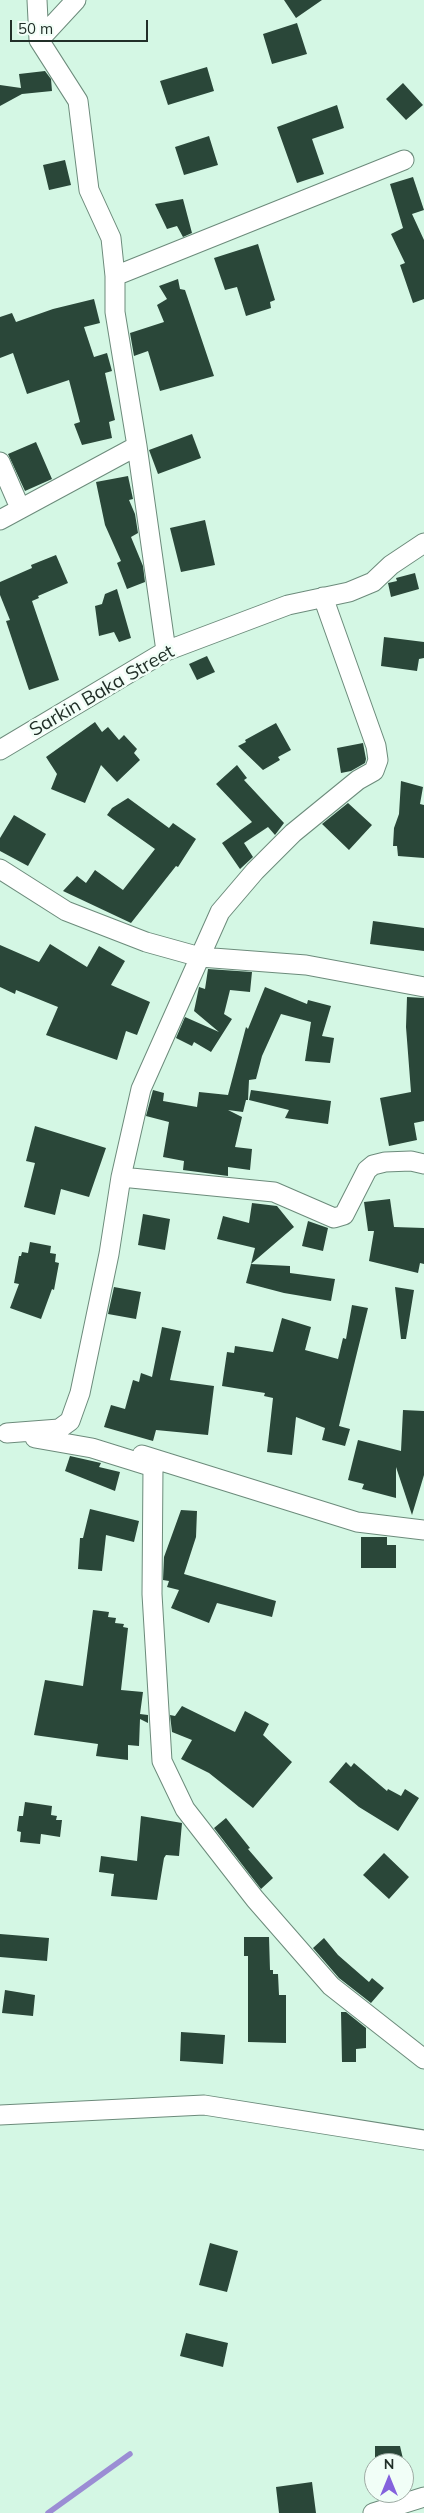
<!DOCTYPE html>
<html>
<head>
<meta charset="utf-8">
<style>
	body { margin:0 }
	#map { position:relative; width:424px; height:2513px; overflow:hidden; background:#d4f7e4; font-family:Mulish,sans-serif }
	canvas { display:block }
	.north { position:absolute; left:364px; top:2453px; width:50px; height:50px; box-sizing:border-box; background:#f1fef7; border:1px solid #9eaba4; border-radius:50%; rotate:0deg; font-size:14px; font-weight:700; line-height:20px; text-align:center; color:#212f28 }
	.north::after { content:''; display:block; margin:auto; width:18px; height:22px; background:#8462dd; clip-path:polygon(50% 0,100% 100%,50% 72%,0 100%) }
	.scale { position:absolute; left:10px; top:20px; width:138px; height:22px; box-sizing:border-box; border:2px solid #212f28; border-top:0; padding-left:6px; font-size:15px; line-height:18px; white-space:nowrap; color:#212f28; -webkit-text-stroke:4px #f1fef7; paint-order:stroke }
</style>
</head>
<body>
<div id="map">
<canvas width="424" height="2513"></canvas>
<div class="north">N</div>
<div class="scale">50 m</div>
</div>
<script>
const ctx = document.querySelector('canvas').getContext('2d');
ctx.lineJoin = 'round';
function poly(rows) {
  const path = new Path2D();
  for (const r of rows) {
    path.moveTo(r[0], r[1]);
    for (let i = 2; i < r.length; i += 2) path.lineTo(r[i], r[i + 1]);
  }
  return path;
}
function trace(path, color, width, dash) {
  ctx.strokeStyle = color;
  ctx.lineWidth = width;
  ctx.lineCap = dash ? 'butt' : 'round';
  ctx.setLineDash(dash || []);
  ctx.stroke(path);
}
function fill(path, color) {
  ctx.fillStyle = color;
  ctx.fill(path, 'evenodd');
}
function drawText(font, color, halo, rows, align = 'center') {
  ctx.font = font + ' Mulish,sans-serif';
  ctx.lineWidth = 5;
  ctx.setLineDash([]);
  ctx.textBaseline = 'middle';
  ctx.strokeStyle = halo;
  ctx.fillStyle = color;
  for (const [text, x, y, turn = 0] of rows) {
    ctx.save();
    ctx.translate(x, y);
    ctx.rotate((+turn || 0) * Math.PI / 180);
    ctx.textAlign = isNaN(turn) ? turn : align;
    if (halo) ctx.strokeText(text, 0, 0);
    ctx.fillText(text, 0, 0);
    ctx.restore();
  }
}
trace(poly([
	[48,2513,130,2454]
]), '#9b8dd4', 5.5);
fill(poly([
	[284,0,322,0,296,18],
	[297,23,307,54,272,64,263,34],
	[207,67,214,91,168,105,160,81],
	[45,71,51,79,52,91,22,94,0,106,0,85,21,88,19,74],
	[403,83,423,105,406,120,386,99],
	[337,105,344,128,312,139,324,174,297,183,277,127],
	[209,136,218,165,184,175,175,147],
	[65,160,71,185,49,190,43,165],
	[413,177,424,210,412,214,424,240,424,299,413,303,400,265,405,263,391,234,403,228,390,184],
	[183,199,192,233,183,237,177,226,167,229,155,204],
	[258,244,275,300,270,302,271,308,246,316,237,287,225,290,214,258],
	[178,279,180,289,185,290,214,376,160,391,148,351,134,356,130,333,164,322,157,305,167,299,159,286],
	[94,299,100,323,84,327,94,357,107,353,112,371,105,373,115,420,109,422,112,438,82,445,74,424,80,422,69,380,27,394,13,353,0,358,0,317,12,313,16,322,53,309],
	[192,434,201,458,158,474,149,450],
	[36,442,52,479,25,491,8,454],
	[128,476,133,499,129,500,135,514,138,533,131,537,143,566,145,582,127,589,117,563,121,561,105,525,96,482],
	[205,520,215,565,181,572,170,528],
	[56,555,68,583,38,596,39,598,32,601,59,680,29,690,6,621,10,620,0,595,0,582,32,568,31,565],
	[415,573,419,589,391,597,388,583,397,581,396,578],
	[117,589,131,638,119,642,114,632,99,636,95,606,102,604,105,594],
	[384,637,424,642,424,658,419,659,417,671,381,666],
	[207,656,215,672,197,680,189,664],
	[95,722,102,732,108,727,119,740,124,735,137,749,134,753,140,760,117,782,101,765,85,803,51,789,57,774,46,757],
	[276,723,291,750,278,757,280,760,263,770,238,746,246,742,245,740],
	[363,743,366,759,365,763,351,771,341,773,337,748],
	[237,765,247,778,244,780,284,823,275,835,268,827,244,843,253,857,240,869,222,843,252,822,216,784],
	[401,781,423,787,420,804,424,805,424,858,398,856,397,846,393,846,394,828,399,814],
	[128,798,169,828,173,823,196,839,178,867,176,866,131,923,63,891,77,876,86,883,95,870,123,890,155,849,107,815,112,808],
	[348,803,372,825,349,850,322,824],
	[14,815,46,834,28,866,0,851,0,838],
	[373,921,424,928,424,951,370,944],
	[50,944,87,967,99,946,125,961,111,985,150,1002,137,1035,126,1031,117,1060,46,1035,58,1007,16,990,15,994,0,987,0,945,39,962],
	[208,969,252,972,250,992,230,990,224,1014,232,1019,211,1052,194,1042,192,1046,176,1038,185,1017,219,1032,194,1011,199,987,205,989],
	[265,987,307,1004,308,1000,331,1006,322,1036,334,1038,330,1063,305,1061,311,1022,281,1014,262,1056,256,1079,249,1080,248,1100,246,1100,243,1112,228,1110,242,1117,235,1147,252,1149,250,1170,228,1167,228,1176,183,1170,184,1161,163,1157,169,1122,146,1116,153,1090,164,1093,163,1101,197,1107,199,1092,228,1095,246,1027,248,1029],
	[407,997,424,998,424,1121,414,1123,417,1140,389,1146,380,1098,411,1092,406,1027],
	[251,1090,331,1101,328,1124,285,1118,289,1110,249,1100],
	[35,1126,106,1148,89,1197,61,1189,55,1215,24,1207,35,1163,26,1161],
	[390,1199,394,1227,424,1228,424,1264,420,1263,418,1273,369,1261,374,1231,368,1231,364,1202],
	[252,1203,277,1206,294,1227,251,1264,255,1248,217,1239,223,1216,249,1223],
	[143,1214,170,1219,165,1250,138,1245],
	[308,1221,328,1228,323,1251,302,1246],
	[30,1242,51,1246,50,1253,56,1254,55,1262,59,1263,54,1290,52,1289,41,1319,10,1308,19,1284,14,1283,19,1256,21,1256,22,1252,28,1253],
	[251,1264,290,1266,290,1273,335,1279,331,1301,284,1293,246,1283],
	[114,1287,141,1292,136,1319,108,1314],
	[395,1287,414,1290,406,1339,401,1339],
	[352,1305,368,1308,339,1426,350,1429,345,1446,322,1440,325,1428,296,1417,292,1455,267,1452,273,1398,264,1396,265,1393,222,1386,227,1352,234,1353,235,1346,273,1352,282,1318,311,1327,305,1350,338,1359,343,1338,346,1339],
	[162,1327,181,1331,170,1380,214,1386,208,1435,156,1430,153,1441,104,1427,111,1405,125,1409,133,1380,139,1382,141,1373,152,1377],
	[403,1410,424,1411,424,1475,412,1515,396,1467,396,1498,362,1489,364,1484,348,1480,358,1440,401,1451],
	[70,1456,101,1463,99,1467,120,1472,115,1491,65,1471],
	[90,1509,139,1521,134,1542,106,1535,102,1571,78,1569,80,1538,83,1538],
	[181,1510,197,1511,196,1537,184,1574,276,1601,272,1617,217,1603,209,1623,171,1608,179,1590,167,1587,169,1581,163,1580,164,1557],
	[361,1537,387,1537,387,1545,396,1545,396,1568,361,1568],
	[93,1610,109,1612,108,1617,116,1618,115,1623,124,1624,123,1627,128,1628,121,1690,143,1692,140,1714,148,1715,148,1723,140,1719,139,1746,128,1745,128,1760,96,1756,98,1744,34,1735,45,1680,83,1686],
	[182,1706,235,1732,245,1711,269,1724,263,1735,292,1762,253,1808,209,1773,181,1759,192,1740,172,1732,170,1715,175,1716],
	[346,1762,351,1767,354,1763,387,1791,388,1789,401,1796,405,1789,419,1798,398,1831,359,1807,329,1782],
	[25,1802,52,1806,51,1815,57,1816,56,1820,62,1820,60,1837,41,1834,40,1844,20,1842,21,1832,17,1831,19,1816,23,1816],
	[141,1816,182,1823,179,1856,166,1855,164,1858,157,1900,111,1896,114,1874,99,1872,101,1856,137,1861],
	[226,1818,250,1848,248,1849,273,1878,261,1889,214,1828],
	[384,1853,409,1877,389,1899,363,1875],
	[0,1934,49,1938,47,1961,0,1957],
	[244,1937,269,1937,270,1970,273,1970,273,1974,278,1974,279,1995,286,1995,286,2043,248,2042,248,1956,244,1956],
	[324,1938,338,1955,369,1982,372,1978,384,1988,371,2003,339,1978,313,1948],
	[5,1990,35,1995,33,2016,2,2013],
	[341,2012,346,2012,366,2028,366,2048,356,2049,356,2062,342,2062],
	[181,2032,225,2035,223,2064,180,2061],
	[210,2243,238,2251,227,2292,199,2285],
	[186,2333,228,2343,223,2367,180,2356],
	[375,2446,400,2446,404,2463,375,2463],
	[312,2482,316,2513,279,2513,276,2487]
]), '#2a4739');
const minor = poly([
	[37,0,39,40,78,101,89,190,111,238,115,276,115,312,137,446,166,651],
	[39,40,76,0],
	[115,276,404,160],
	[0,462,20,508],
	[0,520,137,446],
	[0,750,166,651,288,605,349,592,373,582,391,565,424,543],
	[0,869,66,911,146,942,200,957,306,965,424,987],
	[121,1177,274,1192,334,1218,344,1215,367,1170,373,1165,385,1162,411,1161,424,1164],
	[7,1433,59,1429,70,1421,80,1393,109,1254,121,1177,141,1089,220,912,255,871,293,833,358,780,374,771,378,760,376,746,323,597],
	[35,1438,92,1448,153,1467,152,1594,162,1761,185,1809,255,1899,331,1986,424,2059],
	[142,1455,357,1522,424,1530],
	[0,2115,204,2105,424,2140],
	[373,2513,424,2497]
]);
trace(minor, '#6c8b7b', 21);
trace(minor, '#fff', 19);
drawText('19px', '#212f28', '#f1fef7', [
	["Sarkin Baka Street",102,691,-30]
]);
</script>
</body>
</html>
